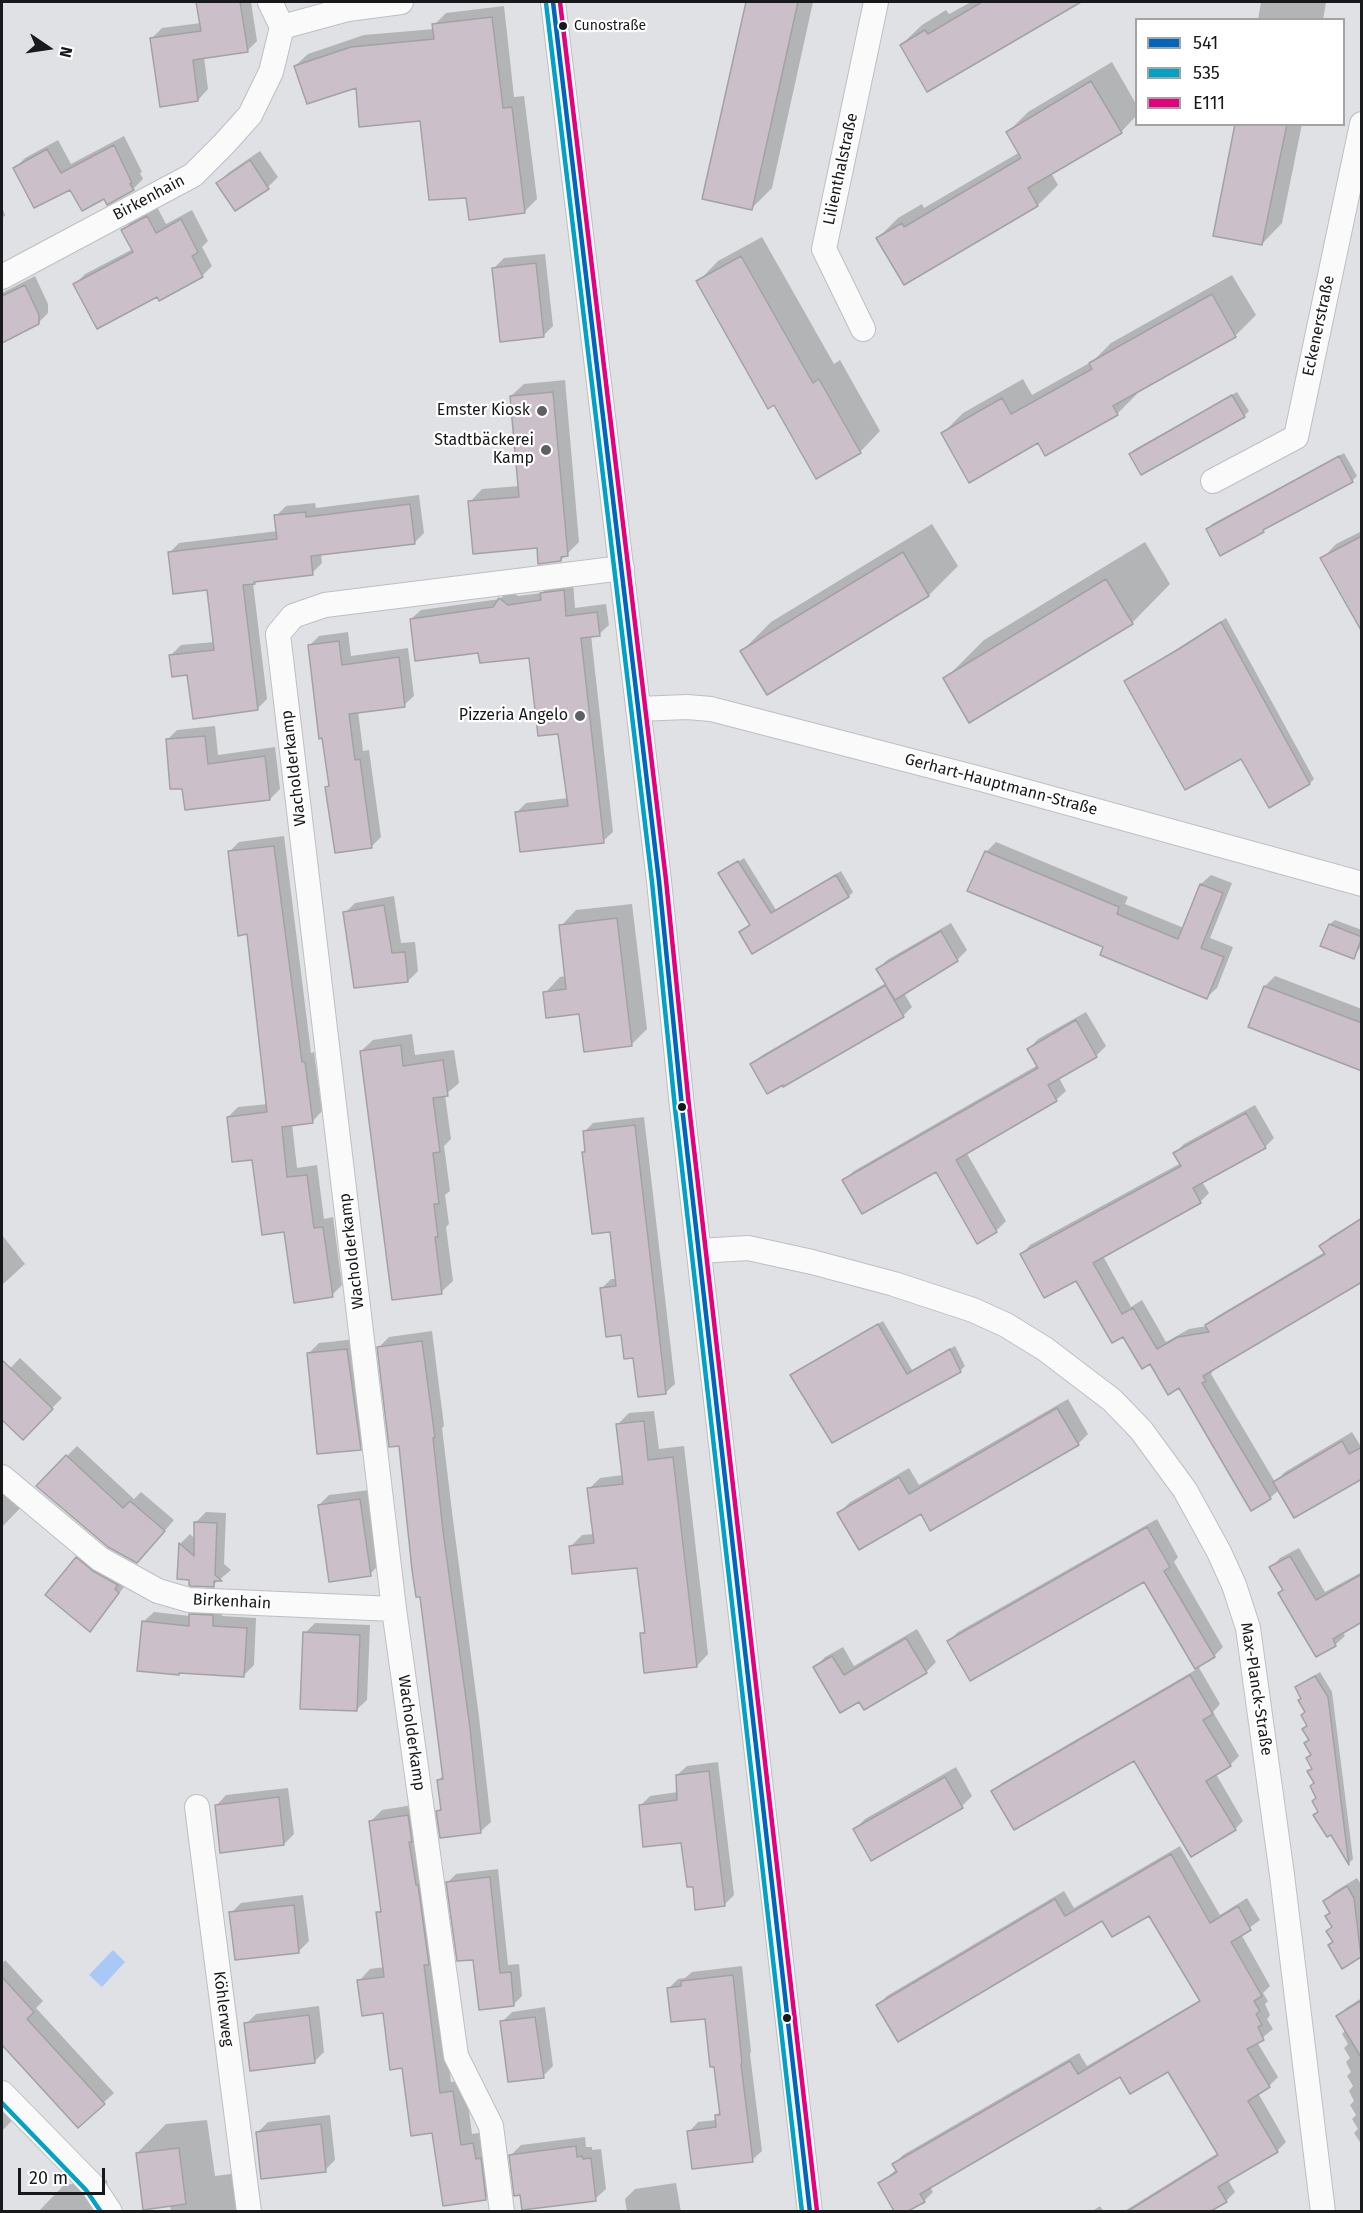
<!DOCTYPE html>
<html>
<head>
<meta charset="utf-8">
<style>
	body { margin:0 }
	#map { position:relative; width:1363px; height:2213px; overflow:hidden; background:#e0e1e4; font-family:"Fira Sans",sans-serif }
	canvas { display:block }
	.frame { position:absolute; inset:0; border:3px solid #18191b; pointer-events:none }
	.legend { position:absolute; left:1135px; top:18px; width:210px; height:108px; box-sizing:border-box; background:#fff; border:2px solid #a3a3a4; margin:0; padding:8px 10px; list-style:none; font-size:18px; color:#18191b }
	.legend li { display:flex; align-items:center; gap:12px; height:30px }
	.legend b { width:30px; border:2px solid #a3a3a4 }
	.north { position:absolute; left:18px; top:18px; width:60px; height:60px; -webkit-text-stroke:4px #fff; paint-order:stroke; rotate:103deg; font-size:16px; font-weight:700; line-height:24px; text-align:center; color:#18191b }
	.north::after { content:''; display:block; margin:auto; width:21px; height:27px; background:#18191b; clip-path:polygon(50% 0,100% 100%,50% 72%,0 100%) }
	.scale { position:absolute; left:18px; top:2168px; width:87px; height:27px; box-sizing:border-box; border:3px solid #18191b; border-top:0; padding-left:8px; font-size:18px; line-height:21px; white-space:nowrap; color:#18191b; -webkit-text-stroke:4px #fff; paint-order:stroke }
</style>
</head>
<body>
<div id="map">
<canvas width="1363" height="2213"></canvas>
<div class="frame"></div>
<ul class="legend">
<li><b style="height:8px;background:#0065bd"></b>541</li>
<li><b style="height:8px;background:#01a2c5"></b>535</li>
<li><b style="height:8px;background:#e5007d"></b>E111</li>
</ul>
<div class="north">N</div>
<div class="scale">20 m</div>
</div>
<script>
const ctx = document.querySelector('canvas').getContext('2d');
ctx.lineJoin = 'round';
function fill(path, color) {
  ctx.fillStyle = color;
  ctx.fill(path, 'evenodd');
}
function poly(rows) {
  const path = new Path2D();
  for (const r of rows) {
    path.moveTo(r[0], r[1]);
    for (let i = 2; i < r.length; i += 2) path.lineTo(r[i], r[i + 1]);
  }
  return path;
}
function trace(path, color, width, dash) {
  ctx.strokeStyle = color;
  ctx.lineWidth = width;
  ctx.lineCap = dash ? 'butt' : 'round';
  ctx.setLineDash(dash || []);
  ctx.stroke(path);
}
function drawText(font, color, halo, rows, align = 'center') {
  ctx.font = font + ' "Fira Sans",sans-serif';
  ctx.lineWidth = 4.5;
  ctx.setLineDash([]);
  ctx.textBaseline = 'middle';
  ctx.strokeStyle = halo;
  ctx.fillStyle = color;
  for (const [text, x, y, turn = 0] of rows) {
    ctx.save();
    ctx.translate(x, y);
    ctx.rotate((+turn || 0) * Math.PI / 180);
    ctx.textAlign = isNaN(turn) ? turn : align;
    if (halo) ctx.strokeText(text, 0, 0);
    ctx.fillText(text, 0, 0);
    ctx.restore();
  }
}
fill(poly([
	[113,1950,125,1962,102,1987,89,1975]
]), '#aac8f5');
fill(poly([
	[197,2,251,2,257,41,247,51,204,57,208,89,198,100,151,39,162,28,201,23],
	[747,2,813,2,772,188,752,208,704,198],
	[971,2,1071,2,1061,11,901,45,922,25,946,10,949,14],
	[1261,2,1326,2,1323,20,1258,20],
	[504,6,514,97,524,96,537,199,525,211,468,196,421,120,357,86,295,66,308,54,364,35,434,29,434,25,446,13],
	[1112,62,1136,104,1136,116,1121,132,1051,173,1058,185,1038,205,904,283,878,238,898,218,922,204,924,208,1020,152,1008,132,1028,112],
	[1237,124,1302,124,1282,223,1262,244],
	[124,136,142,172,140,173,143,179,133,189,104,196,71,188,15,168,25,158,58,140,71,164],
	[260,151,278,177,268,187,218,183,228,173],
	[2,207,5,215,2,219],
	[157,207,166,224,192,210,208,241,202,247,212,266,202,276,158,295,75,284,85,274,133,249,123,230,133,220],
	[762,237,834,364,840,360,880,431,860,452,775,403,698,282,718,261],
	[545,254,553,326,543,336,494,268,504,258],
	[1232,275,1256,315,1235,336,1136,391,1137,394,1117,414,1039,441,943,433,963,413,1023,379,1032,395,1093,361,1111,343],
	[35,276,48,304,48,313,38,323,2,341,2,293],
	[565,380,579,542,561,560,470,502,482,489,519,486,511,396,524,384],
	[1237,392,1249,411,1244,416,1130,454,1135,449],
	[1344,453,1357,476,1352,481,1268,526,1263,531,1208,529,1212,524],
	[419,495,424,533,414,543,321,554,322,563,312,573,257,580,253,583,267,699,257,709,188,673,171,655,181,645,214,642,208,588,169,553,179,543,278,531,276,516,286,506,315,503,316,508],
	[932,524,958,566,929,595,767,693,742,651,771,622],
	[1362,531,1362,629,1322,559,1336,544],
	[1145,542,1170,584,1132,623,945,679,984,640],
	[573,581,575,608,606,604,609,625,599,634,591,635,613,832,603,841,517,812,526,803,568,798,559,732,530,656,480,651,411,619,421,610,500,599,510,589,518,596,542,593,551,584],
	[1226,618,1314,779,1310,783,1242,757,1126,681],
	[348,632,351,656,408,648,414,696,404,705,358,711,363,751,369,750,381,837,372,846,327,787,330,784,309,646,319,636],
	[215,726,218,755,275,747,280,789,270,799,184,787,167,740,177,730],
	[284,836,311,1053,314,1052,322,1111,312,1122,292,1124,297,1168,317,1165,324,1219,333,1217,342,1285,332,1295,285,1231,253,1158,228,1117,238,1107,268,1104,248,933,229,852,239,842],
	[996,842,1128,897,1125,904,1184,928,1201,884,1211,875,1232,883,1210,938,1233,947,1217,988,1207,997,1105,946,986,852],
	[744,858,776,910,841,871,853,892,849,896,753,952,741,932,751,924,720,874],
	[394,896,401,943,415,942,418,971,408,981,345,913,355,903],
	[632,904,647,1029,631,1045,581,1012,545,993,560,977,566,976,561,926,576,910],
	[1335,920,1362,930,1362,945,1354,957,1330,924],
	[951,923,967,950,957,960,904,993,912,1007,903,1016,752,1065,761,1056,886,983,878,969,887,960],
	[1275,976,1362,1009,1362,1069,1250,1026,1265,986],
	[1086,1012,1106,1046,1096,1056,1059,1078,1066,1091,1056,1100,966,1152,1006,1221,996,1231,937,1170,844,1180,854,1171,1038,1065,1029,1049,1038,1039],
	[412,1034,415,1055,454,1050,459,1083,445,1095,451,1139,444,1146,450,1191,445,1195,449,1224,446,1227,453,1281,441,1292,361,1051,373,1040],
	[1255,1105,1274,1138,1265,1147,1202,1182,1209,1193,1200,1202,1103,1256,1131,1307,1142,1300,1166,1342,1189,1329,1207,1326,1216,1317,1325,1252,1321,1246,1330,1237,1362,1218,1362,1266,1212,1369,1213,1371,1211,1374,1275,1482,1285,1472,1352,1432,1360,1445,1362,1444,1362,1477,1279,1490,1270,1498,1179,1386,1150,1362,1124,1335,1076,1279,1022,1254,1030,1245,1181,1163,1175,1153,1184,1144],
	[644,1117,675,1384,665,1393,634,1357,602,1288,611,1279,617,1279,611,1230,584,1153,587,1150,584,1132,593,1123],
	[2,1235,25,1264,2,1285],
	[883,1321,912,1370,955,1346,965,1366,961,1370,833,1441,792,1375,797,1371],
	[432,1331,444,1426,442,1428,453,1520,479,1717,491,1822,480,1832,438,1811,442,1807,438,1780,444,1775,401,1444,379,1347,389,1337],
	[357,1339,370,1438,360,1448,309,1353,319,1343],
	[20,1358,62,1398,23,1438,2,1418,2,1377],
	[1068,1399,1088,1434,1078,1444,921,1512,839,1513,849,1503,909,1468,919,1485],
	[654,1411,659,1449,684,1446,708,1654,697,1666,641,1634,646,1629,638,1566,571,1546,582,1535,594,1534,589,1489,600,1478,623,1475,618,1424,629,1413],
	[77,1446,134,1499,141,1492,174,1520,147,1551,67,1456],
	[2,1477,26,1502,2,1527],
	[370,1490,380,1564,370,1574,319,1505,329,1495],
	[206,1512,226,1513,224,1564,231,1570,213,1585,190,1578,179,1578,180,1544,190,1534,195,1539,196,1522],
	[1157,1519,1178,1557,1174,1562,1223,1647,1214,1656,1198,1666,1220,1704,1213,1712,1239,1756,1230,1765,1216,1774,1243,1821,1235,1829,1134,1759,993,1791,1002,1783,1197,1669,1145,1580,949,1641,958,1632],
	[87,1548,128,1582,90,1630,77,1558],
	[1299,1548,1325,1592,1362,1572,1362,1621,1342,1632,1345,1636,1335,1645,1317,1655,1280,1593,1284,1589,1271,1568,1280,1558],
	[200,1605,222,1606,222,1616,256,1618,254,1665,244,1675,180,1672,178,1674,143,1622,154,1612,190,1616],
	[315,1623,370,1625,367,1700,356,1710,305,1633],
	[917,1629,936,1662,926,1672,859,1700,815,1667,825,1657,843,1647,854,1666],
	[1320,1672,1332,1692,1353,1859,1349,1863,1319,1811,1315,1782,1309,1772,1313,1768,1308,1758,1312,1754,1308,1725,1302,1698,1296,1687],
	[718,1762,734,1895,724,1905,694,1885,683,1841,641,1805,650,1796,678,1792,677,1775,687,1766],
	[956,1767,972,1796,962,1806,871,1859,855,1829,865,1819],
	[288,1788,294,1834,284,1844,216,1806,226,1795],
	[419,1804,451,2082,465,2080,472,2134,485,2132,497,2187,485,2198,434,2132,403,2067,384,2011,359,1981,370,1969,385,1967,378,1913,382,1908,370,1822,382,1810],
	[1180,1846,1220,1915,1247,1898,1260,1920,1241,1934,1270,1986,1263,1993,1268,2001,1265,2004,1270,2015,1267,2019,1273,2029,1257,2042,1278,2077,1269,2086,1258,2093,1286,2142,1277,2151,1228,2180,1235,2192,1226,2201,1208,2212,1123,2212,1218,2153,1168,2070,1121,2075,930,2187,933,2192,924,2201,905,2212,895,2212,879,2184,897,2169,894,2164,903,2155,1079,2053,1087,2066,1200,2000,1150,1914,1103,1919,878,2005,887,1996,1064,1891,1074,1908],
	[498,1869,508,1965,519,1964,522,1996,514,2004,475,1958,448,1882,456,1874],
	[1357,1878,1362,1886,1362,1955,1343,1967,1334,1941,1331,1912,1325,1901,1334,1892],
	[303,1895,309,1941,299,1951,231,1913,241,1903],
	[5,1960,43,2001,36,2008,114,2093,78,2126,2,2044,2,1964],
	[742,1966,751,2052,750,2054,762,2151,752,2160,689,2132,698,2122,717,2120,716,2115,721,2111,715,2065,706,2017,669,1988,678,1979,685,1978,692,1972],
	[1362,1998,1362,2145,1354,2133,1358,2129,1352,2119,1356,2115,1350,2105,1354,2101,1349,2091,1353,2086,1347,2076,1351,2072,1346,2062,1350,2058,1344,2048,1348,2044,1342,2034,1346,2030,1338,2016,1346,2008],
	[319,2006,324,2052,314,2062,246,2024,256,2014],
	[545,2007,553,2066,543,2076,502,2022,512,2012],
	[2,2093,20,2112,2,2131],
	[330,2115,335,2160,325,2170,258,2132,268,2122],
	[207,2120,215,2176,254,2171,259,2212,171,2212,170,2205,137,2153,166,2124],
	[585,2137,586,2147,592,2147,592,2150,601,2149,606,2189,595,2199,521,2193,511,2155,521,2145],
	[107,2180,111,2212,38,2212,64,2185],
	[676,2183,681,2212,627,2212,625,2199,635,2189],
	[1100,2206,1104,2212,1091,2212]
]), '#0003');
const building = poly([
	[196,2,240,2,248,52,193,60,198,101,160,107,150,38,201,31,196,2],
	[746,2,798,2,752,210,702,199,746,2],
	[982,2,1081,2,927,92,900,45,925,30,928,34,982,2],
	[492,17,503,108,512,107,525,213,469,220,466,198,429,200,420,121,359,127,356,88,307,104,294,66,351,47,434,39,432,24,492,17],
	[1091,81,1122,133,1028,188,1038,206,904,285,876,238,902,223,904,227,1021,158,1006,132,1091,81],
	[1235,124,1287,124,1262,245,1213,236,1235,124],
	[114,145,132,183,130,184,134,190,107,205,104,199,82,211,70,190,34,208,13,168,47,149,61,173,114,145],
	[250,160,269,189,235,211,216,183,250,160],
	[147,216,156,233,181,219,198,252,192,256,203,277,159,301,157,297,97,329,73,284,133,252,121,230,147,216],
	[741,256,813,383,819,379,861,453,816,479,774,405,768,409,696,281,741,256],
	[536,263,544,337,500,342,492,268,536,263],
	[25,285,39,315,39,324,2,343,2,296,25,285],
	[1212,294,1236,337,1113,406,1118,415,1045,456,1038,443,969,483,941,433,1002,398,1011,414,1092,369,1089,363,1212,294],
	[553,392,568,556,561,557,561,561,538,564,537,548,473,554,468,501,519,497,510,396,553,392],
	[1232,395,1245,417,1141,475,1129,454,1232,395],
	[1339,456,1353,482,1263,530,1264,532,1220,556,1206,529,1339,456],
	[410,504,415,544,311,556,313,575,254,582,255,584,243,585,258,710,193,719,187,675,172,677,169,655,214,650,207,590,173,594,168,552,277,539,274,515,306,512,306,517,410,504],
	[1362,536,1362,632,1320,558,1362,536],
	[903,552,929,596,767,695,740,651,903,552],
	[1106,579,1133,624,969,723,943,678,1106,579],
	[564,590,566,616,597,612,600,636,581,638,604,843,520,852,515,812,568,806,558,734,538,736,529,658,480,663,478,653,415,661,410,619,493,607,499,598,508,605,541,600,540,593,564,590],
	[1221,622,1310,784,1269,808,1241,759,1185,790,1124,681,1179,649,1221,622],
	[339,641,342,665,399,657,405,707,349,714,355,760,360,759,372,848,335,853,325,787,329,786,322,738,319,739,308,645,339,641],
	[205,736,208,764,265,756,270,800,185,810,182,789,170,789,166,739,205,736],
	[274,846,302,1062,305,1062,313,1123,282,1127,287,1177,307,1175,314,1228,323,1227,333,1297,294,1303,284,1232,262,1235,252,1160,232,1162,227,1117,267,1112,247,934,238,936,228,851,274,846],
	[985,851,1119,907,1117,914,1178,939,1200,884,1223,893,1201,948,1224,957,1207,999,1100,955,1103,947,967,891,985,851],
	[738,861,771,913,836,875,849,897,752,954,739,932,750,925,718,873,738,861],
	[384,905,392,953,405,952,408,982,354,988,343,912,384,905],
	[617,918,632,1046,584,1052,579,1014,546,1018,543,992,566,989,559,925,617,918],
	[1329,924,1362,937,1354,959,1320,946,1329,924],
	[941,931,958,961,895,1000,886,986,904,1017,783,1087,783,1085,767,1094,750,1064,886,985,876,969,941,931],
	[1264,986,1362,1023,1362,1071,1248,1027,1264,986],
	[1076,1020,1097,1057,1048,1085,1057,1101,956,1160,997,1232,977,1244,936,1172,862,1214,842,1180,1038,1068,1027,1049,1076,1020],
	[401,1045,403,1066,443,1060,448,1096,433,1098,440,1152,433,1153,439,1204,434,1204,438,1237,435,1237,442,1294,392,1300,360,1051,401,1045],
	[1246,1113,1266,1148,1193,1188,1201,1203,1093,1263,1122,1314,1133,1308,1157,1349,1178,1337,1209,1332,1205,1325,1325,1254,1319,1246,1362,1218,1362,1282,1203,1376,1206,1381,1202,1383,1271,1499,1251,1511,1179,1388,1168,1395,1150,1364,1142,1369,1123,1337,1112,1343,1076,1281,1044,1298,1020,1254,1181,1166,1173,1153,1246,1113],
	[635,1125,666,1394,638,1397,633,1358,624,1359,621,1335,606,1337,600,1288,616,1286,610,1232,592,1234,582,1152,585,1152,583,1131,635,1125],
	[878,1324,907,1374,950,1349,961,1372,832,1443,790,1375,878,1324],
	[422,1341,435,1438,433,1438,443,1531,470,1728,481,1833,440,1838,436,1811,441,1810,437,1780,443,1779,437,1732,420,1597,416,1597,412,1570,399,1446,389,1447,377,1347,422,1341],
	[347,1349,361,1450,317,1454,307,1353,347,1349],
	[2,1360,53,1409,23,1440,2,1420,2,1360],
	[1057,1408,1079,1445,930,1531,921,1514,859,1550,837,1513,899,1477,909,1494,1057,1408],
	[644,1421,648,1460,673,1457,697,1667,644,1673,640,1633,645,1633,637,1568,572,1574,569,1546,594,1543,587,1488,623,1484,616,1424,644,1421],
	[1342,1441,1349,1454,1362,1447,1362,1479,1294,1518,1273,1482,1342,1441],
	[66,1455,123,1508,130,1501,165,1531,137,1563,108,1547,36,1486,66,1455],
	[360,1499,371,1576,329,1582,318,1505,360,1499],
	[194,1522,217,1523,215,1575,222,1581,214,1581,214,1587,191,1586,189,1585,189,1580,177,1579,179,1543,194,1556,194,1522],
	[1147,1527,1170,1567,1164,1571,1215,1657,1195,1669,1144,1582,970,1681,947,1641,1147,1527],
	[1290,1556,1316,1600,1362,1574,1362,1622,1333,1639,1336,1646,1316,1657,1278,1593,1283,1590,1269,1567,1290,1556],
	[76,1557,93,1571,118,1585,115,1589,119,1593,90,1632,45,1595,76,1557],
	[189,1614,213,1615,213,1626,247,1628,244,1677,179,1673,179,1675,137,1671,142,1621,189,1626,189,1614],
	[303,1632,360,1635,357,1711,300,1709,303,1632],
	[906,1638,927,1673,864,1710,859,1702,840,1713,813,1667,832,1656,844,1675,906,1638],
	[1190,1675,1213,1714,1203,1720,1231,1766,1206,1781,1236,1830,1191,1857,1134,1761,1014,1830,991,1791,1190,1675],
	[1315,1676,1328,1697,1349,1865,1331,1835,1327,1837,1313,1815,1318,1812,1312,1801,1316,1798,1310,1786,1314,1783,1307,1771,1312,1769,1306,1758,1311,1755,1304,1743,1309,1740,1302,1729,1307,1726,1301,1715,1305,1712,1298,1700,1301,1699,1295,1687,1315,1676],
	[709,1771,725,1906,695,1910,693,1887,687,1887,681,1843,643,1847,639,1805,677,1800,676,1775,709,1771],
	[945,1777,963,1808,871,1861,853,1829,945,1777],
	[279,1797,284,1845,220,1853,215,1805,279,1797],
	[408,1815,412,1842,409,1842,416,1885,418,1885,429,1965,424,1965,440,2093,453,2091,461,2145,473,2143,476,2159,481,2158,486,2200,443,2206,432,2133,411,2136,402,2068,390,2070,383,2013,362,2016,357,1980,384,1977,376,1912,381,1912,369,1821,408,1815],
	[1171,1854,1210,1923,1238,1906,1251,1930,1231,1942,1262,1996,1254,2001,1260,2011,1256,2014,1262,2025,1258,2027,1264,2040,1247,2049,1270,2087,1248,2101,1278,2152,1218,2187,1227,2202,1211,2211,1128,2211,1218,2155,1168,2072,1130,2094,1120,2077,920,2194,925,2202,908,2211,894,2211,878,2183,897,2172,892,2164,1070,2061,1078,2074,1200,2001,1149,1916,1112,1937,1102,1921,898,2042,876,2005,1055,1899,1065,1916,1171,1854],
	[490,1877,500,1973,511,1972,514,2006,479,2010,473,1960,457,1961,446,1882,490,1877],
	[1347,1886,1354,1898,1361,1957,1342,1969,1328,1945,1333,1942,1326,1931,1332,1927,1325,1916,1330,1913,1323,1901,1347,1886],
	[294,1905,299,1953,235,1960,229,1912,294,1905],
	[733,1975,742,2063,741,2064,753,2162,692,2169,687,2131,716,2127,715,2115,720,2115,714,2067,710,2067,705,2019,671,2022,667,1988,681,1986,681,1981,733,1975],
	[2,1977,34,2012,27,2019,105,2104,78,2128,2,2045,2,1977],
	[1362,2000,1362,2059,1336,2016,1362,2000],
	[309,2015,315,2063,250,2071,244,2023,309,2015],
	[535,2017,544,2078,508,2082,500,2021,535,2017],
	[321,2124,326,2172,261,2179,256,2132,321,2124],
	[576,2146,577,2157,582,2156,583,2159,591,2158,596,2201,522,2210,520,2195,514,2196,509,2155,576,2146],
	[179,2148,186,2204,143,2210,136,2153,179,2148]
]);
fill(building, '#cbbfca');
trace(building, '#a2a2a4', 1.5);
const street = poly([
	[270,2,282,27],
	[553,2,659,881,682,1107,810,2212],
	[282,27,348,9,401,2],
	[2,277,193,175,224,144,250,115,271,72,282,27],
	[863,329,824,249,876,2],
	[1213,481,1296,437,1362,124],
	[638,709,687,707,711,709,981,779,1362,884],
	[699,1251,748,1248,812,1262,894,1284,973,1310,1006,1325,1045,1349,1112,1400,1141,1430,1185,1490,1219,1552,1234,1585,1248,1628,1282,1875,1323,2212],
	[2,1477,100,1559,158,1591,189,1600,394,1609],
	[197,1807,249,2212],
	[2,2093,92,2185,110,2212],
	[502,2212,491,2126,456,2056,394,1609,278,634,293,616,325,605,622,568]
]);
trace(street, '#bdbfc1', 26);
trace(street, '#fafafb', 24);
trace(poly([
	[553,2,659,881,682,1107,810,2212]
]), '#0065bd', 4.5);
trace(poly([
	[546,3,652,882,675,1108,802,2212],
	[2,2103,86,2190,101,2212]
]), '#01a2c5', 4.5);
trace(poly([
	[560,2,666,880,689,1106,817,2211]
]), '#e5007d', 4.5);
for (const [x, y, r, color] of [
	[563,26,5,"#18191b"],
	[542,411,6,"#5e5f61"],
	[546,450,6,"#5e5f61"],
	[580,716,6,"#5e5f61"],
	[682,1107,5,"#18191b"],
	[787,2018,5,"#18191b"]
]) {
  const dot = new Path2D();
  dot.arc(x, y, r, 0, 2 * Math.PI);
  ctx.fillStyle = color;
  ctx.fill(dot);
  trace(dot, '#fff', 2);
}
drawText('14px', '#18191b', '#fff', [
	["Cunostraße",574,26]
], 'left');
drawText('16px', '#18191b', '#fff', [
	["Lilienthalstraße",841,169,-78],
	["Birkenhain",149,198,-28],
	["Eckenerstraße",1319,326,-78],
	["Wacholderkamp",294,768,-97],
	["Gerhart-Hauptmann-Straße",1001,785,15],
	["Wacholderkamp",352,1251,-97],
	["Birkenhain",232,1602,3],
	["Max-Planck-Straße",1256,1689,81],
	["Wacholderkamp",411,1733,82],
	["Köhlerweg",223,2009,83]
]);
drawText('16px', '#18191b', '#fff', [
	["Emster Kiosk",530,411],
	["Stadtbäckerei",534,441],
	["Kamp",534,459],
	["Pizzeria Angelo",568,716]
], 'right');
</script>
</body>
</html>
